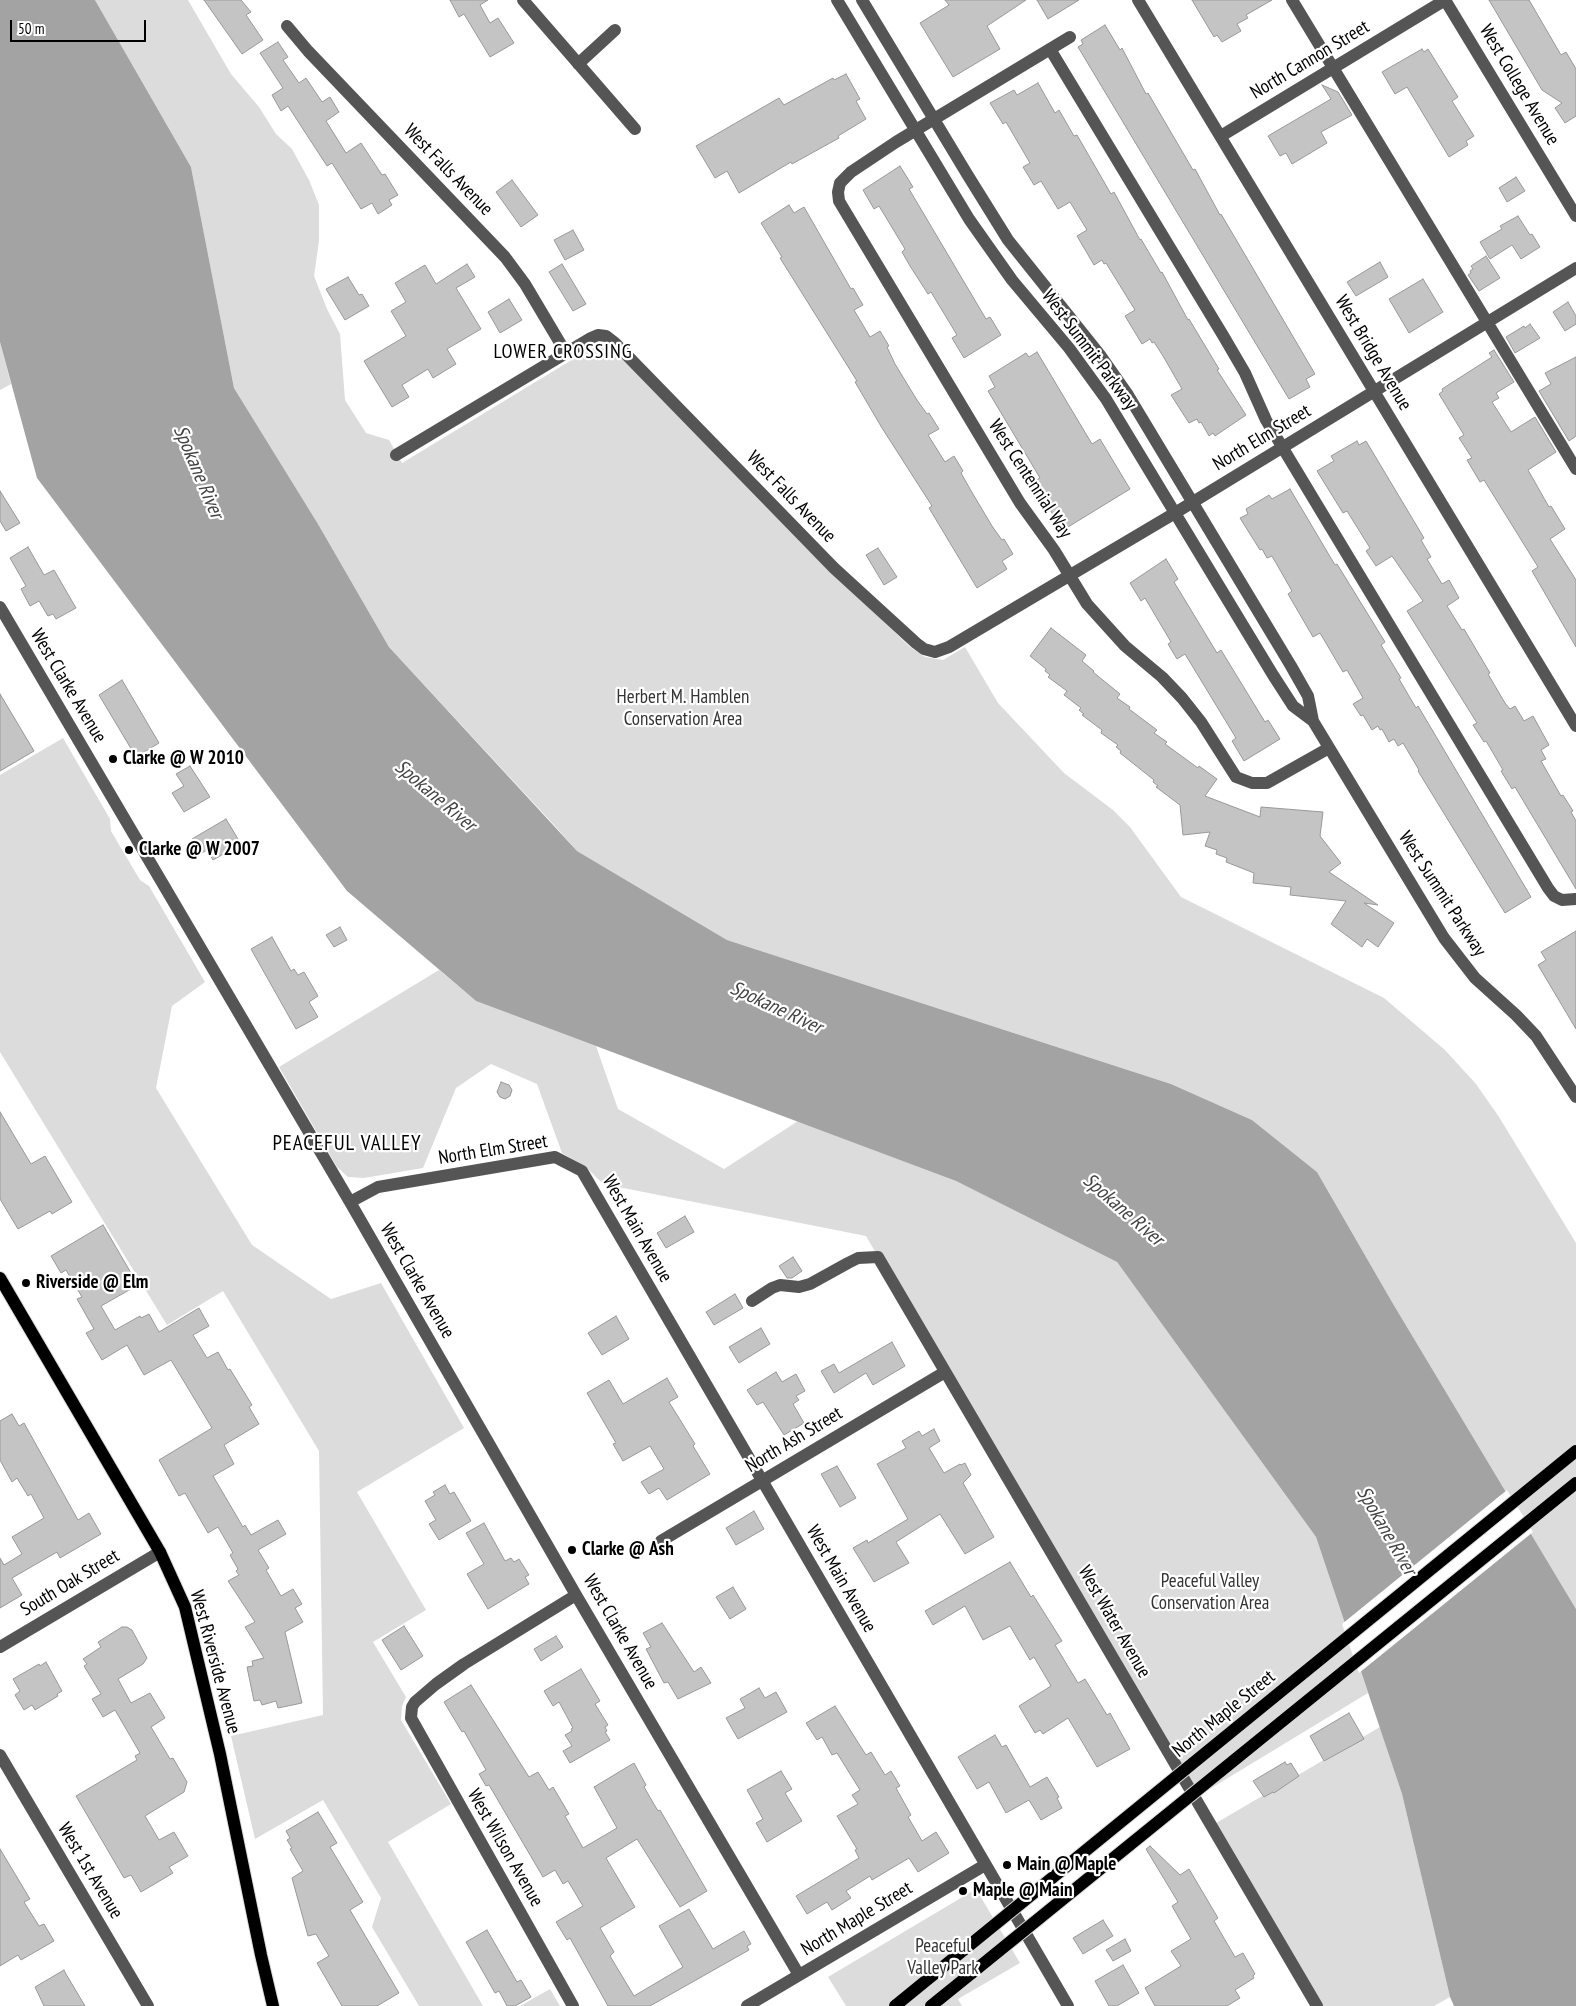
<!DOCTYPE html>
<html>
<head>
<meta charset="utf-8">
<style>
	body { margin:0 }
	#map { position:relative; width:1576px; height:2006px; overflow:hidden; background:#fff; font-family:"PT Sans Narrow",sans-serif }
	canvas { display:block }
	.scale { position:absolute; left:10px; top:20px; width:136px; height:22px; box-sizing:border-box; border:2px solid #000; border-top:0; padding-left:6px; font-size:15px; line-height:18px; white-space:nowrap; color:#000; -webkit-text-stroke:4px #fff; paint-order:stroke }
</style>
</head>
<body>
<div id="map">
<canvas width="1576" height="2006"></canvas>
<div class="scale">50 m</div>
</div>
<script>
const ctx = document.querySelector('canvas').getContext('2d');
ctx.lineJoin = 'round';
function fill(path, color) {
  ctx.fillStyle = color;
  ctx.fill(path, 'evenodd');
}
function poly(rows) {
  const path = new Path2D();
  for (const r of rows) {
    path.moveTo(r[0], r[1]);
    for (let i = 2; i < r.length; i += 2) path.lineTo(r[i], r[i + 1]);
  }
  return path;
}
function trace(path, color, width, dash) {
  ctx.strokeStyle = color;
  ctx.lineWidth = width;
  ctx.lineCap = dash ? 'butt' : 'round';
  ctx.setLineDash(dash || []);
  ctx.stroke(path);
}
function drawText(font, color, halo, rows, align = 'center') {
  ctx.font = font + ' "PT Sans Narrow",sans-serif';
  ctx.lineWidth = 4.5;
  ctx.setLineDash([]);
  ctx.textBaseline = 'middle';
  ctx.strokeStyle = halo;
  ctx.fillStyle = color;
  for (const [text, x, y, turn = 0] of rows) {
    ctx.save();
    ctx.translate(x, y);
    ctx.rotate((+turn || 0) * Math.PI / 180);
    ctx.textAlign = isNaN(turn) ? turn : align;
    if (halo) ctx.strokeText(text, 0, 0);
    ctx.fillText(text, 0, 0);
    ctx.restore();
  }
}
fill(poly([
	[95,0,188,0,231,74,259,107,276,134,292,149,309,180,319,205,319,241,314,276,327,309,340,334,345,400,366,433,389,440,402,463,598,344,604,343,609,345,843,582,909,646,925,657,943,660,965,647,998,703,1064,773,1113,810,1130,827,1181,897,1384,998,1445,1050,1476,1084,1499,1117,1576,1243,1576,1609,1392,1302,1317,1172,1252,1120,1171,1084,727,940,577,851,555,826,389,647,318,524,234,388,191,167],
	[0,342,11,384,0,390],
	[63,738,110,819,111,831,140,880,149,886,205,982,172,1006,156,1088,252,1245,331,1299,381,1283,464,1428,357,1492,426,1610,373,1642,406,1697,402,1706,401,1720,451,1804,388,1842,483,2006,419,2006,372,1927,381,1898,323,1800,255,1839,231,1736,323,1715,319,1451,223,1291,167,1325,0,1052,0,775],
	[439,970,476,1001,596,1046,618,1109,724,1169,798,1121,956,1181,1117,1262,1316,1537,1368,1693,1195,1798,866,1236,603,1184,586,1167,562,1153,537,1084,491,1064,456,1088,423,1168,364,1178,348,1177,337,1167,279,1067],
	[1380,1727,1402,1794,1450,1997,1434,2006,1317,2006,1211,1826],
	[976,1889,1020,1963,958,1999,962,2006,846,2006,828,1977],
	[550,1989,560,2006,520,2006]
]), '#dcdcdc');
fill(poly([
	[0,0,95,0,191,167,234,388,318,524,389,647,577,851,727,940,1171,1084,1252,1120,1317,1172,1392,1302,1576,1609,1576,2006,1454,2006,1450,1997,1402,1794,1316,1537,1117,1262,956,1181,476,1001,347,891,37,478,0,342]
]), '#a3a3a3');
fill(poly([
	[1507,1490,1533,1532,1359,1673,1342,1624]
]), '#fff');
const building = poly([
	[204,0,241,0,251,12,246,15,263,40,242,54,204,0],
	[450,0,488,0,480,5,490,23,498,18,514,43,490,57,464,14,459,17,450,0],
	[945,0,1026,0,987,26,1000,49,953,77,920,23,949,5,945,0],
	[1037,0,1079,0,1048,19,1037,0],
	[1192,0,1272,0,1246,15,1248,18,1237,24,1241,31,1222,42,1217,35,1214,37,1192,0],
	[1489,0,1529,0,1561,55,1566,52,1576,69,1576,116,1565,123,1555,108,1562,103,1542,90,1489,0],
	[1105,25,1120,50,1122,48,1146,94,1148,93,1193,170,1195,169,1220,215,1221,214,1315,374,1306,379,1310,387,1289,399,1078,47,1083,44,1081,40,1105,25],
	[278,42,288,57,283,60,299,83,306,78,322,102,330,97,339,112,326,121,346,153,361,143,382,175,385,174,398,195,389,200,392,205,378,214,372,203,361,209,332,163,327,166,288,106,281,111,272,95,283,88,260,53,278,42],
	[1422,49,1424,52,1428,49,1458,97,1452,101,1474,136,1466,141,1468,145,1449,157,1407,87,1395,94,1382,72,1422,49],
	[846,74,860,99,856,101,866,119,838,136,839,138,792,164,791,162,739,193,727,171,715,178,696,146,779,98,784,105,833,78,834,80,846,74],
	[1038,83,1055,113,1059,110,1074,136,1077,135,1111,194,1114,192,1140,240,1141,239,1161,273,1162,272,1188,320,1189,319,1219,369,1217,370,1246,415,1215,436,1213,433,1209,436,1201,422,1199,423,1197,419,1189,423,1171,395,1182,389,1163,356,1154,342,1152,343,1150,339,1142,344,1125,316,1135,310,1106,263,1104,264,1102,260,1094,265,1077,236,1087,230,1070,202,1058,209,1041,181,1034,185,1023,167,1030,163,1006,122,1003,124,990,103,1014,90,1017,95,1038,83],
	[1322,85,1338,92,1352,115,1321,132,1327,143,1292,164,1286,153,1280,156,1268,136,1331,99,1322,85],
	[900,166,913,187,909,189,986,319,990,317,1001,335,964,358,952,338,957,335,931,292,928,294,910,266,902,252,905,249,879,206,874,209,863,190,900,166],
	[1516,177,1525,191,1507,202,1499,188,1516,177],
	[512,180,538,215,521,227,496,192,512,180],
	[789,205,794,213,804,207,851,289,853,288,863,305,854,310,870,337,880,331,889,346,887,347,895,364,917,400,927,414,929,413,939,429,928,435,945,462,954,456,963,471,961,473,970,489,992,526,1002,540,1004,539,1013,554,1002,561,1007,569,977,588,929,508,932,506,882,428,855,382,857,381,780,258,782,257,761,223,789,205],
	[1518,216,1530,235,1532,234,1540,247,1521,259,1512,245,1490,259,1480,242,1502,229,1500,226,1518,216],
	[573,230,584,250,565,260,554,240,573,230],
	[1486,256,1500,278,1479,291,1468,275,1471,273,1470,271,1473,269,1471,266,1486,256],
	[1380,262,1388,277,1356,296,1347,282,1380,262],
	[467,264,475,277,456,288,481,329,447,349,456,364,433,378,428,369,402,385,409,397,392,407,364,361,406,336,391,311,406,302,395,283,425,265,436,284,467,264],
	[562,264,586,304,573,311,549,272,562,264],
	[348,277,359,295,362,294,369,306,345,320,326,289,348,277],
	[1423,279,1443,312,1409,333,1389,299,1423,279],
	[509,299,522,320,500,333,488,312,509,299],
	[1568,302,1576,316,1576,324,1565,331,1553,312,1568,302],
	[1530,324,1540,338,1515,353,1506,337,1524,326,1525,328,1530,324],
	[1494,350,1514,382,1496,393,1499,398,1492,402,1511,432,1535,417,1556,452,1528,470,1549,507,1551,506,1565,529,1550,539,1576,580,1576,647,1532,571,1538,567,1484,480,1480,482,1467,460,1472,458,1459,438,1464,435,1439,394,1443,391,1442,389,1492,357,1489,353,1494,350],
	[1037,352,1092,444,1100,439,1130,489,1068,527,1060,515,1055,518,1033,482,1040,478,988,391,995,387,989,376,1026,353,1029,357,1037,352],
	[1576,357,1576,436,1569,441,1539,391,1551,384,1545,373,1576,357],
	[1357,441,1359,445,1366,441,1424,538,1421,540,1431,557,1427,559,1442,584,1449,580,1459,598,1447,606,1462,630,1464,629,1490,673,1488,674,1505,703,1510,709,1515,706,1524,721,1533,716,1549,745,1541,750,1546,759,1541,761,1561,796,1563,795,1573,811,1571,812,1576,821,1576,889,1515,787,1512,789,1501,771,1503,770,1486,741,1484,742,1473,725,1477,723,1407,611,1423,601,1392,556,1376,566,1366,551,1370,548,1347,511,1343,513,1317,471,1334,461,1331,456,1357,441],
	[1290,489,1335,565,1337,564,1385,642,1381,645,1401,678,1399,679,1416,708,1418,706,1531,897,1505,913,1418,771,1419,770,1403,743,1398,746,1394,739,1389,742,1382,729,1380,730,1378,726,1372,730,1363,715,1361,716,1353,704,1363,698,1347,670,1343,672,1320,633,1313,637,1288,594,1292,591,1272,556,1267,558,1262,549,1260,550,1240,518,1248,514,1246,509,1269,495,1272,499,1290,489],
	[0,491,20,523,6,531,0,521,0,491],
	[28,547,44,575,54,570,76,608,56,619,53,614,48,616,39,601,30,606,21,589,26,586,10,558,28,547],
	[878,548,897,577,884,585,866,555,878,548],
	[1166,559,1178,579,1174,582,1217,653,1221,650,1265,722,1268,720,1280,739,1244,761,1232,741,1236,738,1185,654,1177,659,1168,644,1171,642,1145,598,1141,601,1130,583,1166,559],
	[1051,628,1086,655,1082,661,1094,671,1093,672,1120,694,1117,698,1130,707,1129,709,1157,730,1154,733,1167,742,1165,744,1198,768,1199,766,1217,779,1205,796,1260,817,1261,807,1323,812,1320,836,1341,863,1329,872,1378,905,1364,903,1394,923,1378,947,1367,939,1362,947,1331,924,1346,901,1290,895,1291,887,1253,883,1254,873,1226,862,1227,858,1216,854,1217,850,1205,846,1210,832,1183,835,1180,805,1156,787,1158,786,1153,782,1154,780,1120,753,1121,751,1116,747,1118,745,1101,733,1102,730,1082,715,1084,714,1079,710,1081,708,1064,695,1067,691,1048,677,1050,675,1045,671,1046,669,1030,656,1051,628],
	[122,680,159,743,136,757,99,695,122,680],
	[0,694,34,751,0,771,0,694],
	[190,766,210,797,184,812,172,793,184,786,176,774,190,766],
	[226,819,241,844,213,860,207,850,200,854,192,839,226,819],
	[340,927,347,940,334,947,326,935,340,927],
	[1576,931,1576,1029,1538,965,1546,960,1541,952,1576,931],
	[272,937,291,971,294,969,298,975,304,972,318,996,309,1002,318,1017,296,1029,251,949,272,937],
	[501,1082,509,1085,512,1090,510,1096,505,1099,500,1097,497,1092,501,1082],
	[0,1112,31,1164,45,1156,72,1202,52,1214,50,1211,18,1229,0,1199,0,1112],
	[685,1216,694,1232,666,1248,657,1233,685,1216],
	[103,1225,138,1285,101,1306,115,1330,140,1316,141,1318,149,1314,159,1332,199,1308,209,1326,193,1335,207,1358,218,1352,228,1370,230,1369,252,1405,249,1407,259,1424,224,1445,234,1464,213,1476,243,1527,245,1525,251,1535,278,1520,286,1534,258,1550,269,1568,266,1570,281,1596,293,1589,302,1604,295,1608,303,1622,285,1632,302,1703,278,1708,276,1701,262,1705,260,1700,254,1701,247,1667,253,1666,252,1661,264,1658,245,1627,255,1622,228,1581,239,1575,236,1571,238,1569,230,1555,233,1553,218,1527,208,1533,185,1493,179,1496,159,1460,212,1428,171,1360,144,1375,127,1345,102,1360,86,1333,94,1329,77,1299,82,1297,66,1270,61,1273,51,1256,103,1225],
	[793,1257,802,1271,792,1278,787,1278,779,1266,793,1257],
	[735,1294,743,1308,714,1325,706,1312,735,1294],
	[616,1316,629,1339,602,1355,588,1333,616,1316],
	[761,1328,770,1344,739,1363,729,1347,761,1328],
	[892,1342,905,1366,873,1385,866,1373,834,1393,821,1371,834,1364,839,1373,892,1342],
	[776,1372,782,1382,796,1374,805,1391,796,1396,799,1400,793,1404,804,1423,784,1435,763,1402,757,1405,747,1390,776,1372],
	[667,1378,678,1397,669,1402,695,1444,693,1446,710,1474,667,1500,659,1488,649,1494,641,1482,664,1469,650,1446,623,1461,613,1444,616,1443,587,1393,609,1380,623,1404,667,1378],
	[12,1414,19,1426,24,1423,78,1520,89,1513,101,1534,60,1558,57,1552,12,1578,22,1595,0,1608,0,1558,4,1565,22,1554,12,1537,44,1518,31,1494,28,1496,17,1478,12,1482,0,1460,0,1421,12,1414],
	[934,1429,940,1441,929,1448,944,1473,960,1464,961,1465,965,1463,971,1475,963,1483,994,1537,965,1554,940,1514,896,1542,909,1563,874,1582,853,1548,867,1540,868,1543,908,1519,877,1464,906,1448,902,1441,919,1431,922,1436,934,1429],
	[837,1466,856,1498,840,1507,821,1474,837,1466],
	[445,1485,450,1494,454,1492,471,1521,439,1540,429,1524,436,1520,425,1501,435,1495,433,1492,445,1485],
	[754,1511,764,1529,736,1545,726,1528,754,1511],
	[484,1523,505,1561,511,1558,514,1562,519,1559,529,1575,525,1577,529,1584,488,1609,467,1574,484,1564,466,1533,484,1523],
	[1010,1562,1031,1597,1033,1595,1062,1641,1055,1645,1078,1683,1085,1679,1107,1715,1110,1713,1130,1749,1097,1767,1068,1718,1043,1734,1040,1730,1035,1733,1019,1706,1051,1686,1034,1657,1030,1660,1010,1626,983,1640,965,1606,933,1625,925,1611,1010,1562],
	[733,1587,746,1609,730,1619,716,1597,733,1587],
	[662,1623,694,1672,701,1667,711,1683,678,1699,668,1682,664,1683,646,1649,651,1647,643,1633,662,1623],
	[404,1626,423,1656,401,1670,382,1640,404,1626],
	[122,1627,127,1627,132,1630,147,1658,143,1664,118,1679,131,1703,150,1693,165,1718,151,1727,170,1759,173,1758,187,1782,184,1792,145,1816,159,1840,174,1832,188,1856,169,1867,173,1873,141,1892,131,1875,124,1878,76,1796,137,1760,135,1756,140,1753,115,1710,103,1717,92,1699,101,1694,84,1666,87,1664,83,1659,101,1647,98,1642,122,1627],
	[556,1636,563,1647,541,1661,534,1649,556,1636],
	[46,1662,62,1691,57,1694,58,1696,35,1710,32,1705,24,1710,15,1695,20,1691,13,1679,39,1664,40,1666,46,1662],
	[581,1669,600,1701,595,1704,608,1725,605,1727,607,1731,605,1732,610,1740,570,1763,563,1751,572,1746,565,1735,572,1731,571,1729,573,1728,559,1702,553,1706,544,1691,581,1669],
	[471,1685,529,1777,538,1772,549,1790,553,1787,569,1814,565,1816,583,1848,617,1828,594,1787,634,1763,646,1785,644,1787,658,1811,660,1810,707,1891,680,1907,637,1839,606,1858,635,1907,600,1928,614,1952,610,1956,634,1996,683,1967,659,1926,689,1909,713,1949,744,1931,751,1944,747,1946,749,1950,650,2006,608,2006,570,1938,567,1940,556,1922,583,1906,568,1881,563,1884,555,1870,543,1877,489,1785,486,1786,479,1774,486,1770,464,1731,462,1732,444,1702,471,1685],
	[759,1688,765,1698,776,1692,787,1712,738,1739,726,1718,745,1708,740,1699,759,1688],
	[835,1706,866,1755,871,1752,885,1775,891,1771,900,1786,896,1788,911,1815,908,1817,922,1841,936,1832,949,1853,918,1872,909,1858,872,1880,870,1876,846,1891,851,1898,832,1910,827,1902,807,1914,796,1896,859,1858,855,1850,857,1849,837,1816,858,1804,852,1795,860,1790,837,1753,832,1755,822,1737,817,1740,806,1723,835,1706],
	[1349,1713,1364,1739,1324,1761,1310,1736,1349,1713],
	[995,1735,1002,1747,1006,1745,1030,1787,1047,1777,1059,1797,1057,1798,1062,1808,1041,1820,1029,1800,1006,1813,989,1782,977,1789,958,1757,995,1735],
	[1285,1762,1287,1765,1291,1763,1299,1776,1274,1793,1273,1792,1264,1797,1253,1781,1285,1762],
	[781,1771,792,1789,785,1793,802,1821,767,1842,756,1823,763,1819,747,1790,781,1771],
	[318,1812,337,1843,330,1847,363,1902,350,1910,399,1993,377,2006,342,2006,317,1963,329,1956,316,1934,308,1936,292,1878,303,1871,290,1849,292,1848,287,1840,290,1838,286,1831,318,1812],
	[1150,1846,1180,1875,1189,1869,1218,1918,1214,1921,1235,1957,1243,1953,1255,1974,1253,1976,1254,1978,1235,1990,1240,1998,1227,2006,1155,2006,1145,1988,1181,1966,1171,1951,1191,1939,1172,1906,1178,1902,1146,1849,1150,1846],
	[0,1849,30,1899,24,1902,39,1926,44,1924,54,1941,21,1960,18,1955,0,1966,0,1849],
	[1103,1920,1113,1936,1083,1954,1073,1938,1103,1920],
	[487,1930,517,1982,521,1980,531,1997,515,2006,507,2006,499,1991,495,1993,466,1942,487,1930],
	[1125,1939,1131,1951,1113,1961,1106,1950,1125,1939],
	[1123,1965,1139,1993,1117,2006,1109,2006,1095,1981,1123,1965],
	[64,1970,66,1974,85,2006,44,2006,35,1987,64,1970]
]);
fill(building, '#c4c4c4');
trace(building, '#999', 1);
const major = poly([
	[0,1278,160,1552,185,1607,220,1754,261,1955,273,2006],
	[931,2006,973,1972]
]);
trace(major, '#dbdbdb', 14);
trace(poly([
	[523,0,635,129],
	[837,0,969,219,1012,280,1069,348,1106,399,1273,675,1293,706,1313,721],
	[862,0,967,174,1008,240,1100,355,1128,395,1291,666,1308,696,1313,721,1444,938,1475,978,1516,1015,1536,1036,1576,1097],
	[1138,0,1576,726],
	[1292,0,1576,469],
	[1445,0,1576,216],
	[287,26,308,51,505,257,525,284,566,353],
	[1070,37,896,142,851,172,840,183,838,192,839,201,1020,503,1054,550,1087,604,1125,646,1162,677,1182,698,1201,722,1236,777,1252,783,1267,783,1329,748],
	[1050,49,1224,337,1245,373,1266,420,1548,888,1554,896,1562,900,1576,899],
	[578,64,615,30],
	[1221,136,1445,0],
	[396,455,591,338,598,335,606,336,615,343,834,568,916,643,924,649,935,652,949,647,1175,513,1576,268],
	[0,607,350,1202,576,1595,799,1975],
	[350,1202,378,1187,555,1157,582,1171,1068,2006],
	[752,1301,772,1288,780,1285,799,1287,810,1284,848,1263,858,1258,878,1257,1317,2006],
	[661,1541,945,1372],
	[0,1647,160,1552],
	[0,1755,148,2006],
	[573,2006,411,1718,412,1707,415,1702,436,1684,464,1664,576,1595],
	[747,2006,985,1865]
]), '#555', 12);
trace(major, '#000', 12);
const majorBridge = poly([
	[973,1972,1576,1483],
	[895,2006,1576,1451]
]);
trace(majorBridge, '#dbdbdb', 14, []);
trace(majorBridge, '#000', 12);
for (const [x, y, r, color] of [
	[113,759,5,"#000"],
	[129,850,5,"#000"],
	[26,1283,5,"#000"],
	[572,1550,5,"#000"],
	[1007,1865,5,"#000"],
	[963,1891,5,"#000"]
]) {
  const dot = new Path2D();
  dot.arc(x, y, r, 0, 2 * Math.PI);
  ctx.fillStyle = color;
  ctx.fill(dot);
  trace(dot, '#fff', 2);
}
drawText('19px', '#000', '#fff', [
	["North Cannon Street",1310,60,-31],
	["West College Avenue",1519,85,59],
	["West Falls Avenue",448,170,46],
	["West Summit Parkway",1089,350,53],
	["West Bridge Avenue",1373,353,59],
	["North Elm Street",1262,438,-31],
	["West Centennial Way",1030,479,57],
	["West Falls Avenue",791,497,46],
	["West Clarke Avenue",68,686,59],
	["West Summit Parkway",1442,894,57],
	["North Elm Street",493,1150,-9],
	["West Main Avenue",637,1229,60],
	["West Clarke Avenue",417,1281,60],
	["North Ash Street",794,1440,-31],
	["West Main Avenue",841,1579,60],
	["South Oak Street",70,1583,-31],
	["West Water Avenue",1114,1622,60],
	["West Clarke Avenue",620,1632,60],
	["West Riverside Avenue",215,1662,75],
	["North Maple Street",1224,1714,-39],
	["West Wilson Avenue",505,1848,60],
	["West 1st Avenue",90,1871,59],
	["North Maple Street",857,1919,-31]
]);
drawText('19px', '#333', '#fff', [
	["Herbert M. Hamblen",683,698],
	["Conservation Area",683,720],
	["Peaceful Valley",1210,1582],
	["Conservation Area",1210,1604],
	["Peaceful",943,1947],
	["Valley Park",943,1969]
]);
drawText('bold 19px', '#000', '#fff', [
	["Clarke @ W 2010",123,759],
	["Clarke @ W 2007",139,850],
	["Riverside @ Elm",36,1283],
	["Clarke @ Ash",582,1550],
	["Main @ Maple",1017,1865],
	["Maple @ Main",973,1891]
], 'left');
ctx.letterSpacing = '1px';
drawText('20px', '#000', '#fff', [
	["LOWER CROSSING",563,352]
]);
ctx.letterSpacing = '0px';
drawText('italic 20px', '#444', '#fff', [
	["Spokane River",198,472,67],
	["Spokane River",435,796,40],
	["Spokane River",776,1008,25],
	["Spokane River",1123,1210,41],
	["Spokane River",1386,1531,60]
]);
ctx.letterSpacing = '1px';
drawText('21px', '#000', '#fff', [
	["PEACEFUL VALLEY",347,1144]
]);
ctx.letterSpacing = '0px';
</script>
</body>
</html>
